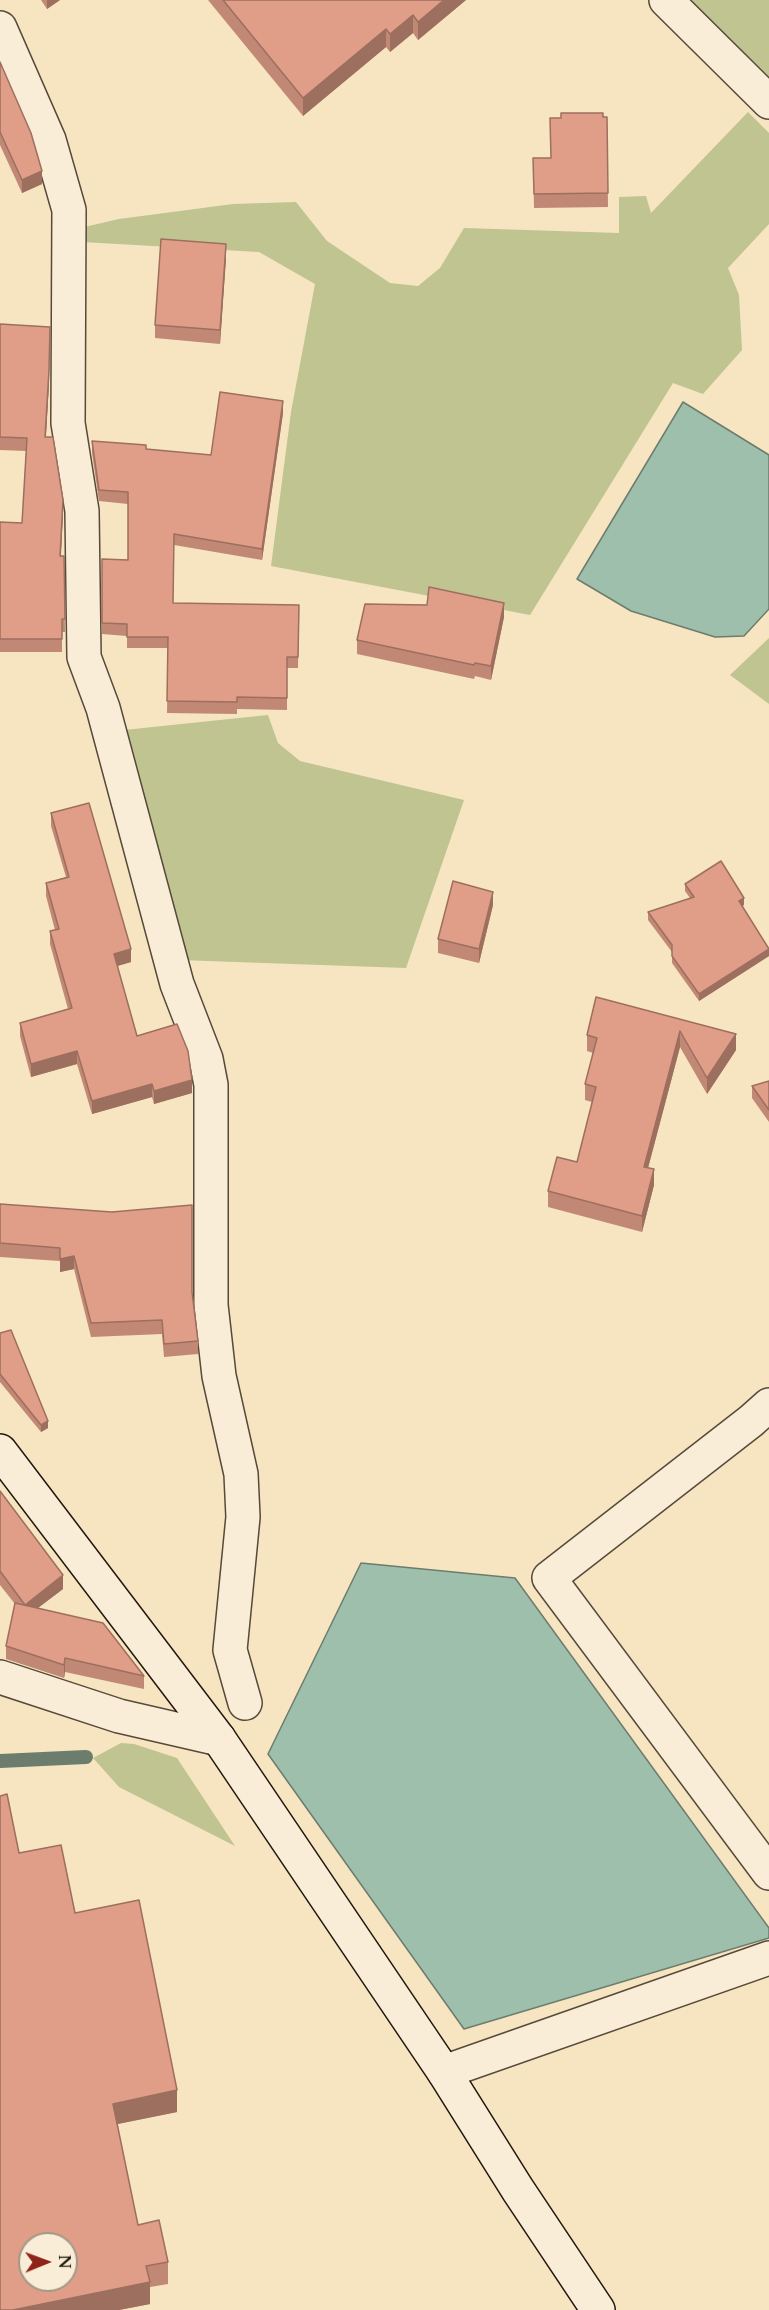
<!DOCTYPE html>
<html>
<head>
<meta charset="utf-8">
<style>
	body { margin:0 }
	#map { position:relative; width:769px; height:2310px; overflow:hidden; background:#f7e4c1; font-family:Cardo,serif }
	canvas { display:block }
	.north { position:absolute; left:18px; top:2232px; width:60px; height:60px; box-sizing:border-box; background:#faedd7; border:2px solid #a39787; border-radius:50%; rotate:89deg; font-size:16px; font-weight:700; line-height:24px; text-align:center; color:#21170e }
	.north::after { content:''; display:block; margin:auto; width:21px; height:27px; background:#8f2418; clip-path:polygon(50% 0,100% 100%,50% 72%,0 100%) }
</style>
</head>
<body>
<div id="map">
<canvas width="769" height="2310"></canvas>
<div class="north">N</div>
</div>
<script>
const ctx = document.querySelector('canvas').getContext('2d');
ctx.lineJoin = 'round';
function fill(path, color) {
  ctx.fillStyle = color;
  ctx.fill(path, 'evenodd');
}
function poly(rows) {
  const path = new Path2D();
  for (const r of rows) {
    path.moveTo(r[0], r[1]);
    for (let i = 2; i < r.length; i += 2) path.lineTo(r[i], r[i + 1]);
  }
  return path;
}
function trace(path, color, width, dash) {
  ctx.strokeStyle = color;
  ctx.lineWidth = width;
  ctx.lineCap = dash ? 'butt' : 'round';
  ctx.setLineDash(dash || []);
  ctx.stroke(path);
}
fill(poly([
	[689,0,769,0,769,78],
	[748,112,769,133,769,224,728,268,739,295,742,350,703,394,673,383,530,615,271,566,291,412,315,284,259,252,82,242,80,228,119,219,233,204,296,202,327,241,390,283,418,286,440,268,464,228,619,233,619,197,646,196,651,213],
	[769,638,769,704,730,675],
	[268,715,278,743,300,761,464,800,406,968,179,960,124,730],
	[121,1743,134,1744,177,1758,235,1846,119,1787,93,1758]
]), '#bfc491');
const water = poly([
	[683,402,769,455,769,609,744,636,715,637,631,611,577,579,683,402],
	[361,1563,515,1578,769,1928,769,1938,464,2029,268,1754,361,1563]
]);
fill(water, '#9ebfac');
trace(water, '#6c7c6d', 1.5);
trace(poly([
	[0,1761,86,1757]
]), '#6c7c6d', 14);
const street = poly([
	[666,0,769,102],
	[0,28,49,140,69,210,68,423,82,511,84,657,103,708,177,984,206,1059,211,1085,211,1305,219,1376,241,1474,243,1517,230,1650,245,1703],
	[769,1405,751,1421,549,1578,769,1873],
	[0,1677,119,1716,219,1739],
	[444,2072,769,1958]
]);
const secondary = poly([
	[0,1451,219,1739,444,2072,518,2190,598,2310]
]);
trace(street, '#564a3b', 36);
trace(secondary, '#21170e', 36);
trace(street, '#faedd7', 33);
trace(secondary, '#faedd7', 33);
fill(poly([
	[41,0,60,0,47,9],
	[208,0,466,0,418,40,413,33,390,52,386,47,303,116],
	[0,62,42,184,22,193,0,145],
	[603,117,607,117,608,207,534,208,533,158,551,158],
	[226,258,220,344,155,338,155,325],
	[0,324,49,383,46,437,63,513,61,556,64,556,65,632,62,632,62,652,0,652,0,522,22,523,26,451,0,450],
	[283,413,262,560,174,545,173,603,299,605,298,668,287,668,287,710,237,709,237,714,167,713,168,648,127,648,127,636,102,634,102,559,128,560,128,504,99,501,92,453,92,441,146,449,211,455],
	[504,617,491,680,475,676,474,679,357,654,357,640],
	[51,813,131,962,117,966,137,1036,192,1093,154,1104,152,1097,92,1114,77,1064,31,1077,20,1036,20,1023,68,1009,50,944,50,931,55,930,46,896,46,883,66,877,51,826],
	[685,884,744,905,742,906,769,956,699,1001,672,963,672,952,648,920,648,912,690,898,685,891],
	[493,905,479,963,438,953,438,939],
	[596,997,736,1050,707,1094,680,1047,648,1168,654,1185,642,1232,548,1207,548,1191,577,1162,592,1102,585,1100,585,1084,593,1053,587,1051,587,1035],
	[769,1081,769,1122,752,1098,752,1086],
	[0,1204,192,1292,198,1341,198,1354,164,1357,162,1334,91,1337,74,1269,60,1272,60,1261,0,1257],
	[0,1333,48,1428,41,1432,0,1382],
	[0,1491,63,1589,37,1608,144,1676,144,1689,65,1672,64,1678,6,1659,6,1646,15,1604,0,1585],
	[19,1853,75,1913,177,2112,117,2124,138,2225,168,2262,168,2284,150,2287,150,2304,119,2310,0,2310]
]), '#c18875');
fill(poly([
	[47,0,60,0,47,9],
	[444,0,466,0,418,40,418,22],
	[413,15,413,33,390,52,390,34],
	[386,29,386,47,303,116,303,98],
	[42,171,42,184,22,193,22,180],
	[226,244,226,258,220,344,220,330],
	[50,327,49,383,45,450,45,437],
	[283,401,283,413,262,560,262,549],
	[63,500,63,513,60,569,60,556],
	[504,603,504,617,491,680,491,666],
	[493,892,493,905,479,963,479,949],
	[744,898,744,905,739,908,739,901],
	[131,949,131,962,114,967,114,954],
	[769,949,769,956,699,1001,699,994],
	[680,1031,680,1047,644,1183,644,1167],
	[736,1034,736,1050,707,1094,707,1078],
	[77,1051,77,1064,31,1077,31,1064],
	[192,1080,192,1093,154,1104,154,1091],
	[152,1084,152,1097,92,1114,92,1101],
	[654,1169,654,1185,642,1232,642,1216],
	[74,1256,74,1269,60,1272,60,1259],
	[48,1421,48,1428,41,1432,41,1425],
	[63,1575,63,1589,25,1618,25,1605],
	[65,1658,65,1672,64,1678,64,1665],
	[177,2090,177,2112,113,2125,113,2104],
	[150,2282,150,2304,119,2310,13,2310]
]), '#9d6f5f');
const building = poly([
	[223,0,444,0,418,22,413,15,390,34,386,29,303,98,223,0],
	[0,62,31,133,42,171,22,180,0,132,0,62],
	[561,113,603,113,603,117,607,117,608,193,534,194,533,158,551,158,550,118,561,118,561,113],
	[161,239,226,244,220,330,155,325,161,239],
	[0,324,50,327,49,370,45,437,53,437,63,500,60,556,64,556,65,619,62,619,62,639,0,639,0,522,22,523,27,438,0,437,0,324],
	[220,392,283,401,262,549,174,534,173,603,299,605,298,657,287,657,287,698,237,697,237,702,167,701,168,637,127,637,127,624,102,623,102,559,128,560,128,492,99,490,92,441,146,445,146,449,211,455,220,392],
	[429,587,504,603,491,666,475,663,474,665,357,640,365,604,427,605,429,587],
	[89,803,131,949,114,954,137,1036,177,1024,188,1051,192,1080,154,1091,152,1084,92,1101,77,1051,31,1064,20,1023,72,1008,50,931,59,929,46,883,69,877,51,813,89,803],
	[721,861,744,898,739,901,769,949,699,994,672,956,672,945,648,912,694,897,685,884,721,861],
	[453,881,493,892,479,949,438,939,453,881],
	[596,997,736,1034,707,1078,680,1031,644,1167,654,1169,642,1216,548,1191,557,1157,577,1162,596,1087,585,1084,597,1038,587,1035,596,997],
	[769,1081,769,1110,752,1086,769,1081],
	[0,1204,112,1212,192,1205,192,1292,198,1341,164,1344,162,1320,91,1323,74,1256,60,1259,60,1248,0,1243,0,1204],
	[11,1330,48,1421,41,1425,0,1374,0,1333,11,1330],
	[0,1491,63,1575,25,1605,0,1571,0,1491],
	[15,1603,103,1623,144,1676,65,1658,64,1665,6,1646,15,1603],
	[7,1794,19,1853,61,1845,75,1913,139,1900,177,2090,113,2104,138,2225,159,2220,168,2262,146,2266,150,2282,13,2310,0,2310,0,1796,7,1794],
	[30,2244,66,2244,66,2280,30,2280,30,2244]
]);
fill(building, '#e09e88');
trace(building, '#9d6f5f', 1.5);
</script>
</body>
</html>
